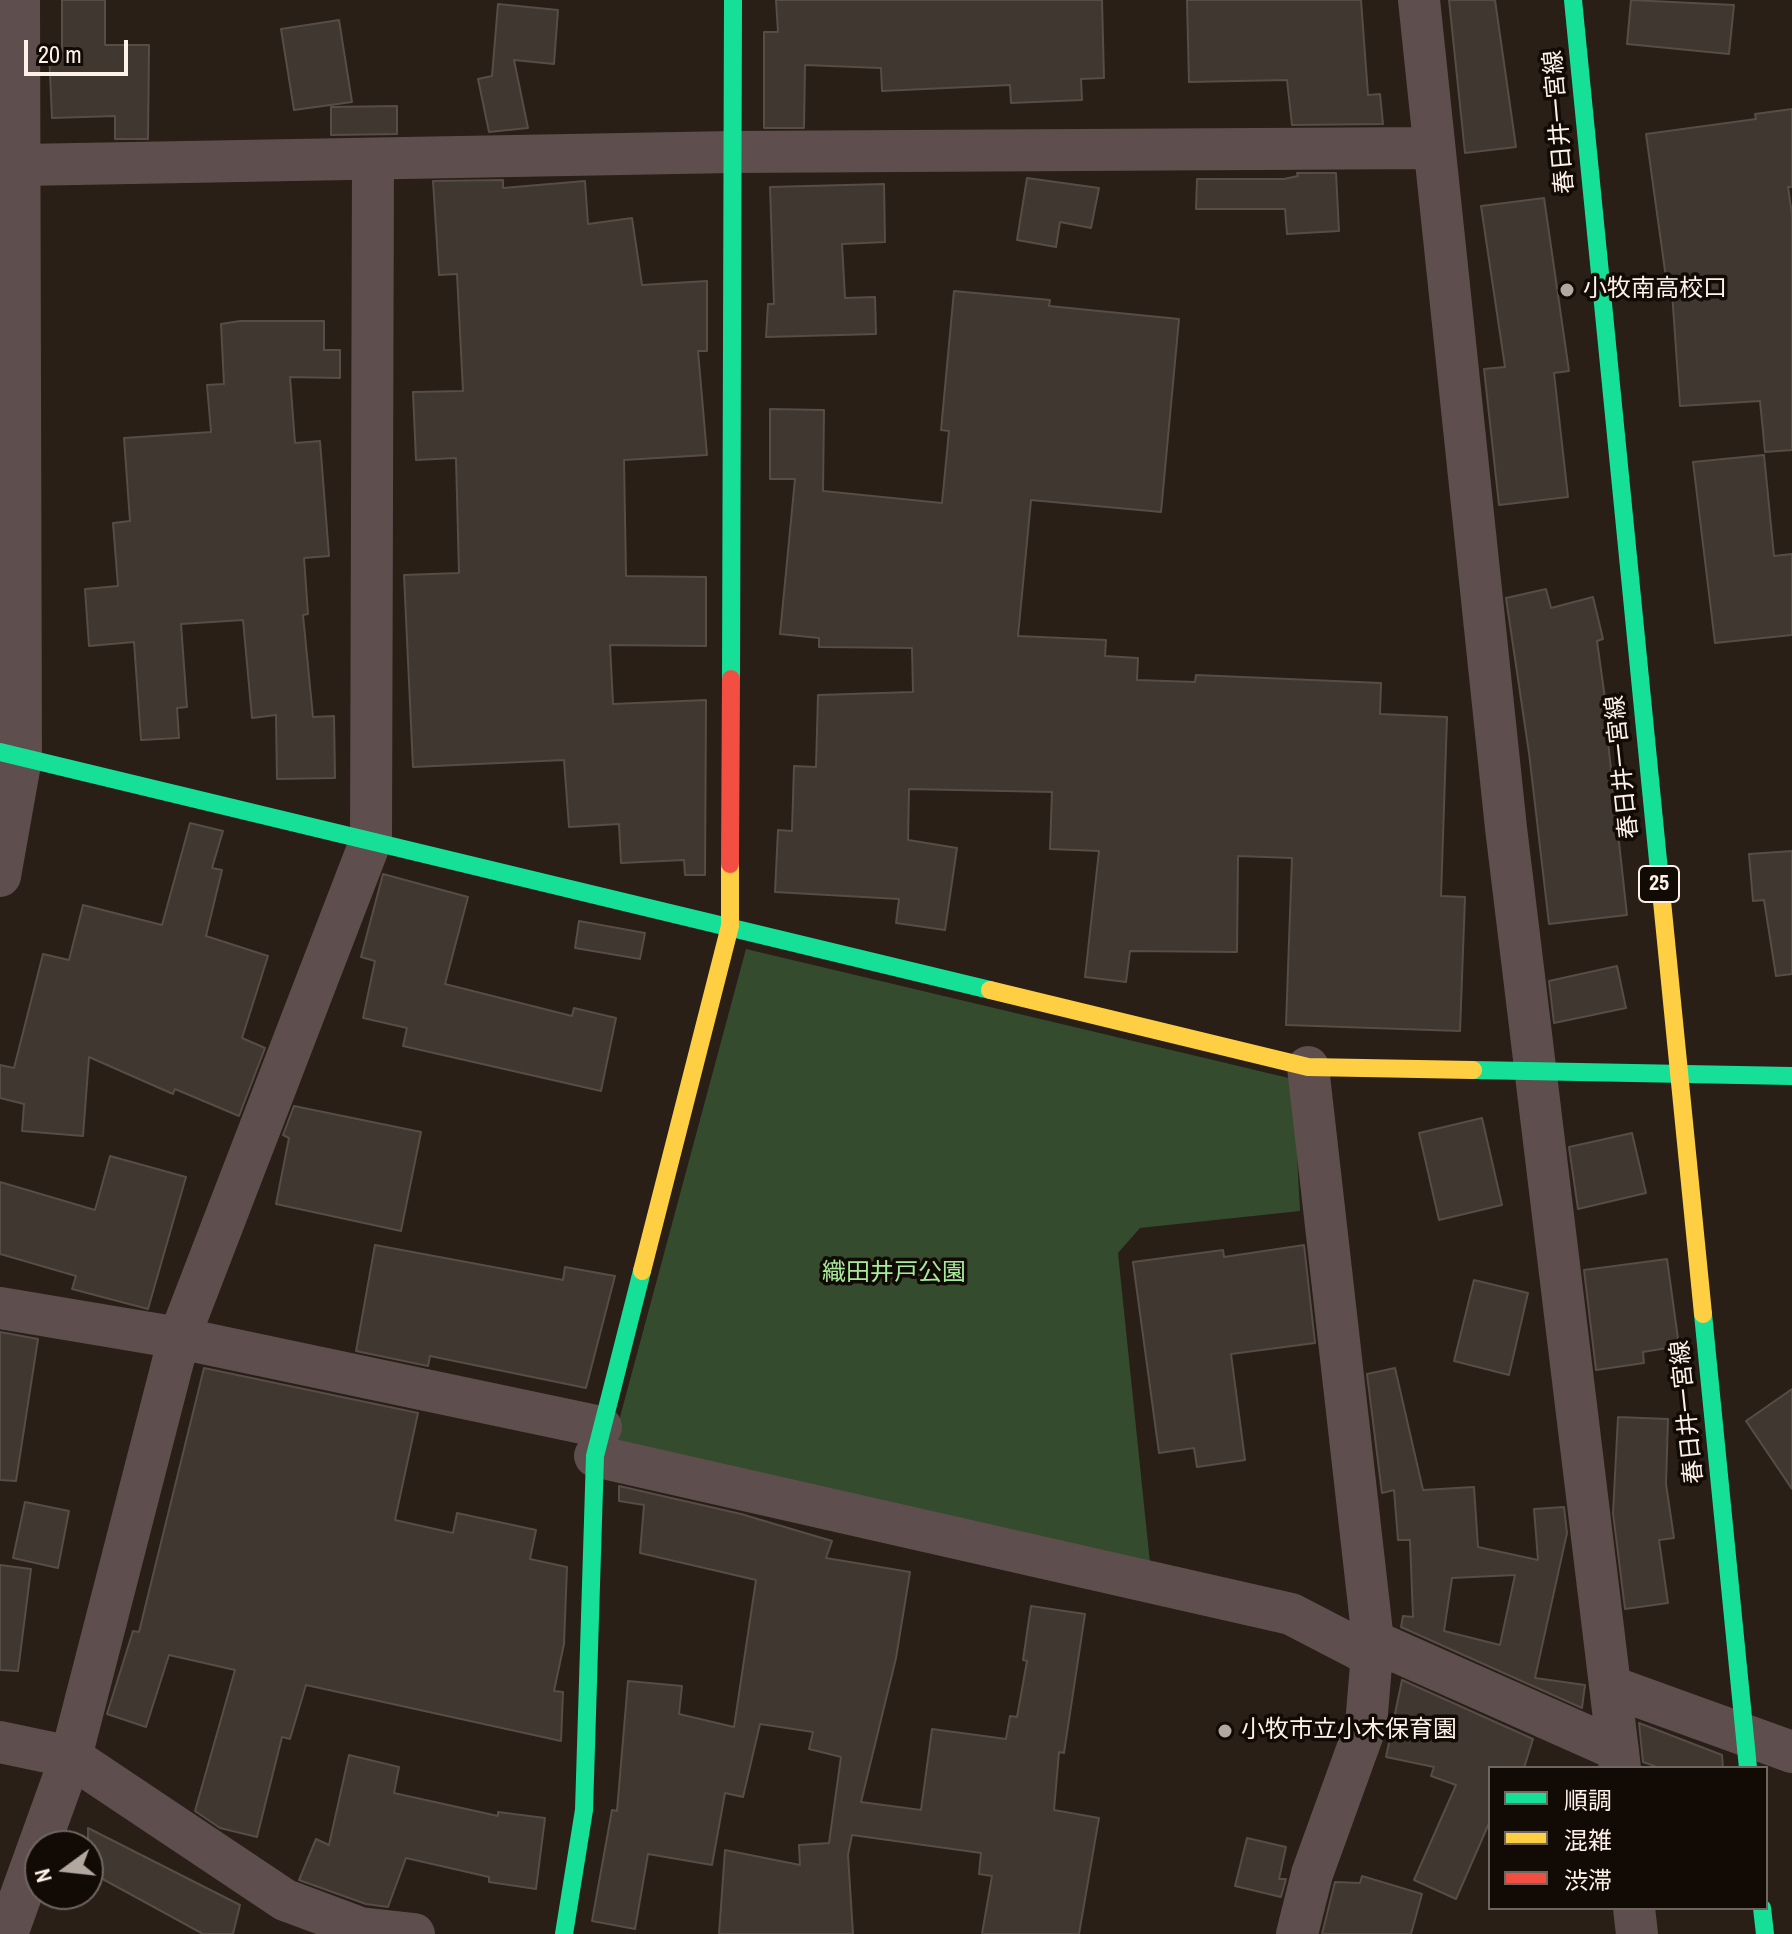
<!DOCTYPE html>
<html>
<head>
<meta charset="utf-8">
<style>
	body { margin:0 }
	#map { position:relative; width:1792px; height:1934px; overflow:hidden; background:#291f17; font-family:"Archivo Narrow","Noto Sans JP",sans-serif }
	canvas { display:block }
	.legend { position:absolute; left:1488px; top:1766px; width:280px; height:144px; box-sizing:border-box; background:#120a05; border:2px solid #706660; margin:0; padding:10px 14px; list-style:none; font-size:24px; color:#fef1e8 }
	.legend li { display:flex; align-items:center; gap:16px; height:40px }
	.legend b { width:40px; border:2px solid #706660 }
	.north { position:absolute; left:24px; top:1830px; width:80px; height:80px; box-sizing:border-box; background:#120a05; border:2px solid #706660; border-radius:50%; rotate:255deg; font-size:22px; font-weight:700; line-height:32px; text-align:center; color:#fef1e8 }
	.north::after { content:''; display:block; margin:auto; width:28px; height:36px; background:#b3a89f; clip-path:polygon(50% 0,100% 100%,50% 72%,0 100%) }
	.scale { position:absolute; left:24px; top:40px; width:104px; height:36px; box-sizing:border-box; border:4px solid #fef1e8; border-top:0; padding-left:10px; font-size:24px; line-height:28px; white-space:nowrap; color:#fef1e8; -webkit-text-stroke:6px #120a05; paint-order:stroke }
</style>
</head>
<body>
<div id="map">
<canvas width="1792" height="1934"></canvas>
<ul class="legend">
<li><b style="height:10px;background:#16e098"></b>順調</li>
<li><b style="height:10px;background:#ffcf43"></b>混雑</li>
<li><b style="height:10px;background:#f24e42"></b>渋滞</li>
</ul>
<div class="north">N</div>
<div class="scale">20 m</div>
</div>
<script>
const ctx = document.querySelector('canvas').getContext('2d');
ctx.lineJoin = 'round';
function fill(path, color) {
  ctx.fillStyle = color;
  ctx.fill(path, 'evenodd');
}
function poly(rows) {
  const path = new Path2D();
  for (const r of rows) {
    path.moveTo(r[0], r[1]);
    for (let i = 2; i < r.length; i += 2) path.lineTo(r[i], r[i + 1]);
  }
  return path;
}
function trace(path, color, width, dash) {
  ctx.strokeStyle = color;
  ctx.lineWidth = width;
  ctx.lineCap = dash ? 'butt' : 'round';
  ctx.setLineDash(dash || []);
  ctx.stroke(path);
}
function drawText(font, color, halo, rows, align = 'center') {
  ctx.font = font + ' "Archivo Narrow","Noto Sans JP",sans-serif';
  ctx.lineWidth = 7;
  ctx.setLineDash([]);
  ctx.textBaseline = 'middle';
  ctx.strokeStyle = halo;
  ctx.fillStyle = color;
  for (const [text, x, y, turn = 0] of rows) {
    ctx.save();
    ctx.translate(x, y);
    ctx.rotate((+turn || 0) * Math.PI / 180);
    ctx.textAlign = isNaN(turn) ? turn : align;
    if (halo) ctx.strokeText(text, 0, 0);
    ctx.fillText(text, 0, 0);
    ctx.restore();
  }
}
fill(poly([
	[746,949,1293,1079,1300,1211,1140,1228,1118,1253,1150,1563,613,1443]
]), '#344b2d');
const building = poly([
	[62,0,105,0,105,45,149,45,148,139,115,139,115,116,52,118,49,51,62,51,62,0],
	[776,0,1102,0,1104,78,1081,79,1082,100,1011,103,1010,85,882,91,881,68,805,65,804,128,764,128,764,32,778,32,776,0],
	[1187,0,1361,0,1368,95,1380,94,1383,124,1292,125,1287,80,1189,82,1187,0],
	[1449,0,1495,0,1516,147,1465,153,1449,0],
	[1631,0,1734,5,1729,54,1627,44,1631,0],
	[498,4,558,10,554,64,514,60,528,128,489,132,478,79,492,76,498,4],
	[339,20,352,102,294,110,281,29,339,20],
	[397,106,397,134,331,135,331,107,397,106],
	[1792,109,1792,187,1788,187,1792,214,1792,450,1765,452,1760,401,1680,406,1671,278,1666,278,1646,134,1756,119,1755,114,1792,109],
	[1297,173,1336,173,1339,231,1287,234,1285,209,1196,209,1197,179,1284,179,1298,176,1297,173],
	[1027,178,1099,188,1091,228,1060,222,1056,247,1017,240,1027,178],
	[503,180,503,188,585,181,588,224,632,218,642,285,707,281,707,351,698,351,707,455,624,460,626,576,706,577,706,646,610,645,613,704,706,700,705,875,685,875,684,860,621,863,619,824,569,827,564,760,413,767,404,575,459,573,456,458,416,460,413,392,463,391,457,274,439,275,433,181,503,180],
	[884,184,885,242,842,244,845,298,875,297,876,334,766,337,768,304,774,304,770,187,884,184],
	[1544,198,1569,371,1554,373,1568,497,1499,505,1484,369,1505,367,1481,206,1544,198],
	[954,291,1050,300,1049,306,1179,319,1161,512,1031,500,1018,636,1106,640,1105,656,1138,658,1137,680,1195,682,1196,675,1381,683,1380,714,1447,717,1441,896,1465,897,1460,1031,1286,1025,1292,858,1238,856,1237,952,1130,951,1126,982,1085,977,1099,851,1050,849,1052,792,909,789,908,840,957,848,945,930,896,923,899,899,775,892,778,830,792,831,794,766,816,767,818,695,913,692,912,648,819,647,819,638,780,634,795,479,770,479,770,409,824,410,823,491,942,503,949,431,941,430,954,291],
	[240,321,324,321,324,350,340,350,340,378,290,377,295,443,320,441,329,556,304,558,308,614,303,615,313,717,334,716,335,778,277,779,276,715,252,718,243,620,181,624,187,707,177,708,179,738,141,740,134,642,89,646,85,589,118,586,113,523,130,521,124,438,211,432,207,385,224,384,221,324,240,321],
	[1764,455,1774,556,1792,554,1792,635,1715,643,1693,462,1764,455],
	[1546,589,1551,608,1593,597,1603,639,1597,641,1611,742,1608,742,1627,915,1549,924,1529,753,1506,598,1546,589],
	[190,823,223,831,212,868,222,870,206,936,268,956,242,1038,265,1048,239,1116,175,1089,173,1094,89,1057,83,1136,22,1131,24,1104,0,1098,0,1065,14,1068,43,954,69,960,83,905,162,925,190,823],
	[1792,851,1792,974,1776,976,1764,900,1753,901,1749,854,1792,851],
	[383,874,468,897,445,984,572,1016,574,1008,616,1018,601,1091,403,1046,407,1028,363,1018,375,961,361,957,383,874],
	[579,921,645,933,640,959,575,948,579,921],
	[1617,966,1626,1008,1554,1023,1549,981,1617,966],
	[294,1106,421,1132,401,1231,276,1204,289,1138,283,1135,294,1106],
	[1482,1118,1502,1205,1439,1220,1419,1133,1482,1118],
	[1632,1133,1646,1193,1578,1209,1569,1147,1632,1133],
	[110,1156,186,1177,148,1309,72,1289,76,1276,0,1254,0,1182,95,1210,110,1156],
	[375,1245,563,1280,565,1267,615,1276,586,1388,430,1356,428,1366,356,1351,375,1245],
	[1304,1245,1315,1343,1231,1354,1245,1460,1197,1467,1194,1448,1159,1453,1133,1262,1223,1250,1224,1257,1304,1245],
	[1667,1259,1679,1346,1643,1352,1644,1363,1596,1370,1584,1270,1667,1259],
	[1474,1280,1528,1293,1509,1375,1454,1361,1474,1280],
	[0,1332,38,1339,16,1481,0,1480,0,1332],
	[204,1368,418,1413,395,1520,453,1533,457,1513,536,1530,530,1559,567,1567,564,1644,554,1691,563,1692,561,1741,306,1685,290,1739,282,1737,257,1837,220,1828,195,1811,235,1670,169,1655,146,1727,107,1714,133,1631,139,1632,204,1368],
	[1395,1368,1423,1490,1474,1487,1478,1547,1538,1560,1534,1509,1564,1507,1567,1533,1535,1678,1585,1685,1582,1708,1401,1627,1403,1616,1413,1617,1410,1540,1398,1540,1394,1490,1382,1493,1367,1374,1395,1368],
	[1515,1575,1500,1645,1444,1631,1452,1578,1515,1575],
	[1792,1389,1792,1489,1746,1421,1792,1389],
	[1618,1417,1668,1419,1666,1484,1674,1538,1659,1540,1668,1603,1625,1609,1613,1513,1618,1417],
	[619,1486,741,1514,832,1541,826,1558,910,1572,896,1658,861,1802,921,1810,932,1729,1006,1739,1010,1716,1017,1717,1027,1661,1023,1660,1031,1606,1085,1614,1064,1753,1059,1752,1054,1810,1099,1818,1079,1934,982,1934,992,1876,979,1874,981,1853,852,1835,848,1855,853,1934,719,1934,725,1850,800,1865,799,1845,829,1843,841,1757,809,1749,813,1732,760,1724,743,1797,725,1793,712,1865,648,1854,635,1929,592,1921,612,1810,617,1811,628,1681,682,1686,679,1714,734,1727,756,1580,640,1553,644,1505,619,1501,619,1486],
	[25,1502,69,1511,58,1568,13,1558,25,1502],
	[0,1565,31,1569,18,1671,0,1670,0,1565],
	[1402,1680,1533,1739,1524,1768,1490,1768,1490,1821,1456,1899,1414,1880,1456,1785,1431,1776,1434,1767,1386,1757,1402,1680],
	[1639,1723,1722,1755,1723,1768,1660,1768,1643,1762,1639,1723],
	[349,1755,399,1767,394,1793,498,1816,498,1812,545,1818,536,1889,489,1882,489,1877,406,1858,388,1907,366,1904,299,1880,316,1839,329,1845,349,1755],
	[88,1828,240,1905,233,1934,203,1934,88,1871,88,1828],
	[1247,1838,1286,1847,1279,1879,1286,1879,1281,1897,1235,1886,1247,1838],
	[1362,1876,1422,1894,1411,1934,1322,1934,1335,1882,1360,1883,1362,1876]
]);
fill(building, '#3f3730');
trace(building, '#564d46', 2);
trace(poly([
	[1419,0,1506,828,1620,1768],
	[22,165,732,152,1432,148],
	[0,876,21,758,19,0],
	[0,1308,179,1338,601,1427],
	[595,1456,1291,1614,1372,1656],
	[1373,1641,1618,1750],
	[1612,1687,1792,1752],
	[0,1742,71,1757,285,1900,360,1928,414,1934],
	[1634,1908,1637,1934],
	[7,1934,71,1757,179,1338,371,840,373,159],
	[1297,1934,1312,1874,1366,1725,1373,1641,1308,1067]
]), '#5e4e4d', 42);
trace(poly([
	[1573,0,1662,901],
	[731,679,733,0],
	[0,752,990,990],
	[1473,1070,1792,1076],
	[1703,1314,1748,1768],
	[1762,1908,1765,1934],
	[564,1934,584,1810,595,1456,642,1271]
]), '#16e098', 18);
trace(poly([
	[1662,901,1703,1314],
	[990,990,1308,1067,1473,1070],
	[642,1271,730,926,730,864]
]), '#ffcf43', 18);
trace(poly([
	[730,864,731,679]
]), '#f24e42', 18);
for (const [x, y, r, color] of [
	[1567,290,8,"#b3a89f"],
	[1225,1731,8,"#b3a89f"]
]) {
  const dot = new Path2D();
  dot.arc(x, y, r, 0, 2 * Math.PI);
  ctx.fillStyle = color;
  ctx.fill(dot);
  trace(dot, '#120a05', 3);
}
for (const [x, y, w] of [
	[1659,884,40]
]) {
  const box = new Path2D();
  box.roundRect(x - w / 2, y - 18, w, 36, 6);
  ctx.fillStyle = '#120a05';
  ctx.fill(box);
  trace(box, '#fef1e8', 2);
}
drawText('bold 22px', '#fef1e8', null, [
	["25",1659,884]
]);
drawText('24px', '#fef1e8', '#120a05', [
	["春日井一宮線",1560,122,-95],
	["春日井一宮線",1623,767,-96],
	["春日井一宮線",1688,1412,-96]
]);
drawText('24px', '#fef1e8', '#120a05', [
	["小牧南高校口",1583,290],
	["小牧市立小木保育園",1241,1731]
], 'left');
drawText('24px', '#a6eb9b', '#120a05', [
	["織田井戸公園",894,1274]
]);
</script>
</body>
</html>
